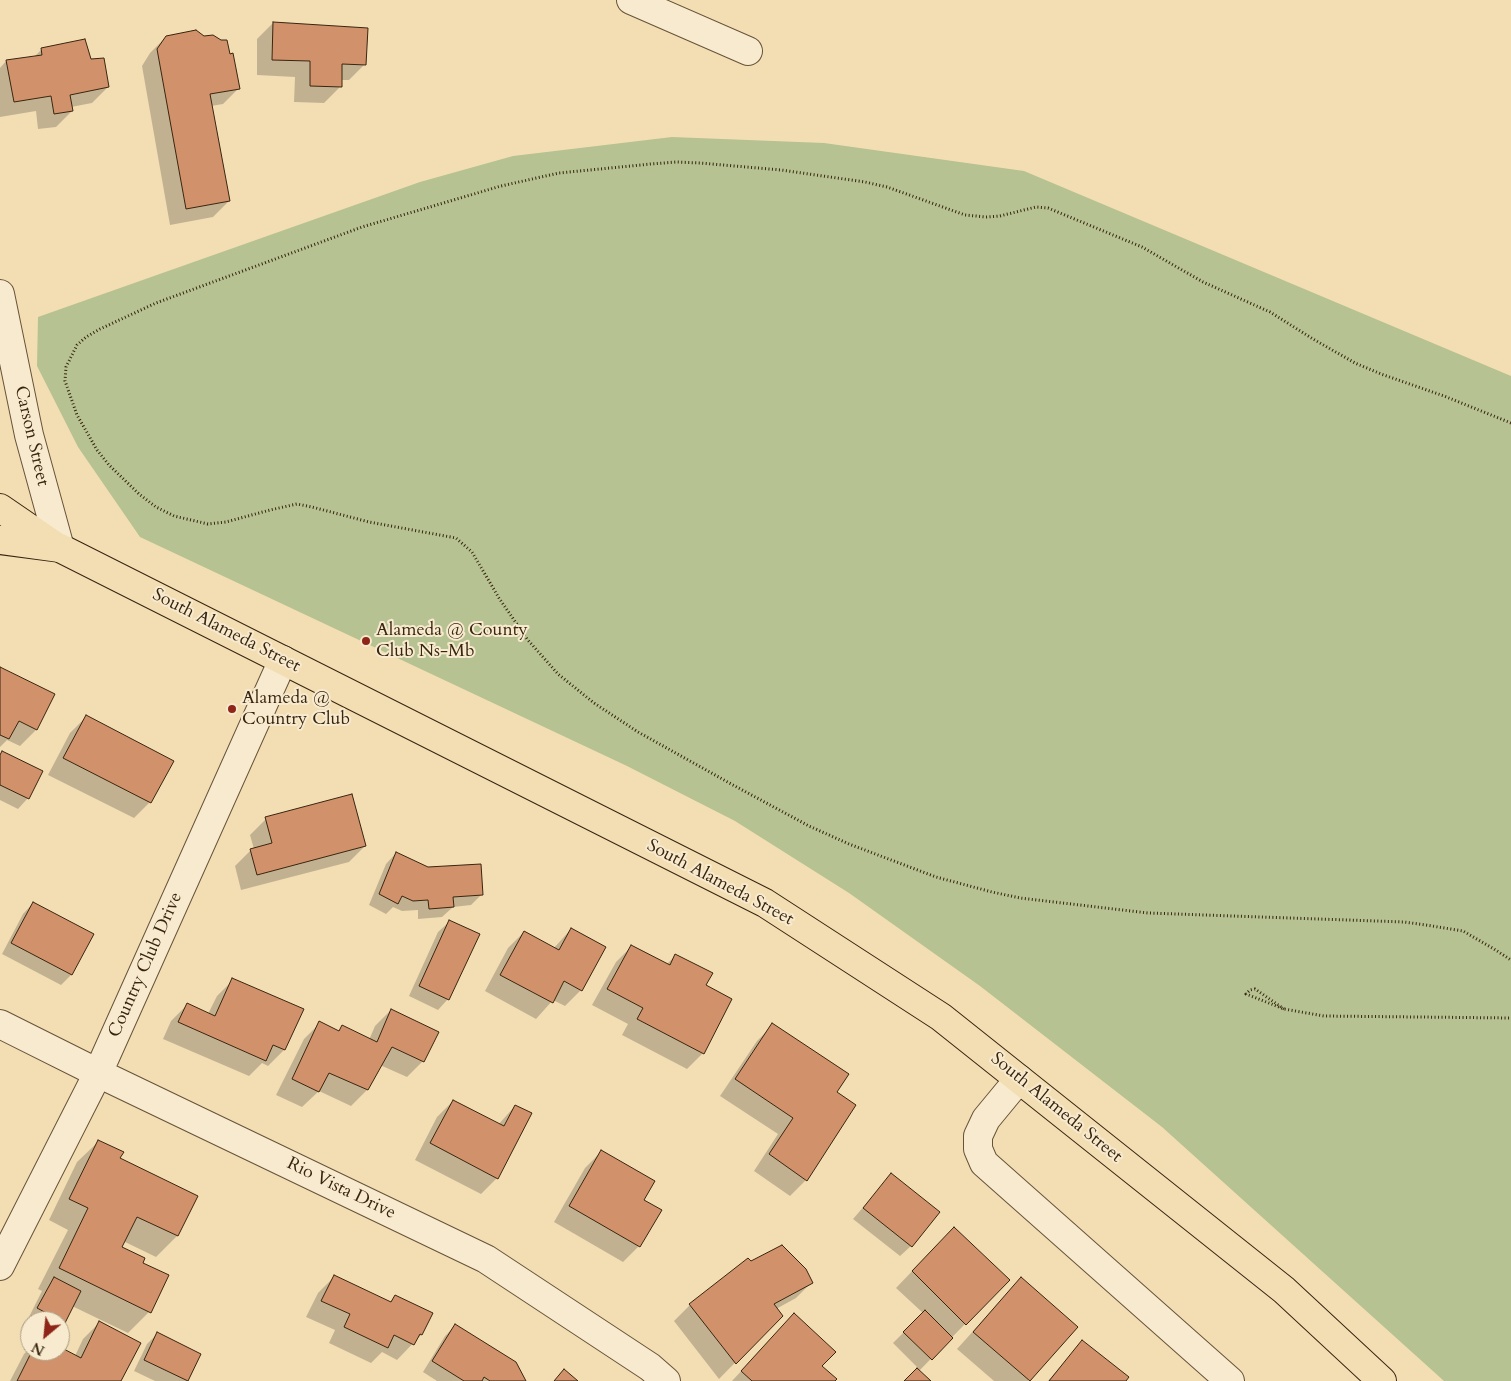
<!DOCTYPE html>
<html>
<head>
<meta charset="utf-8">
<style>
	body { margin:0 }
	#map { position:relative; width:1511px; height:1381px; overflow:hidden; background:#f3deb4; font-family:Cardo,serif }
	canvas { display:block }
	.north { position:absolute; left:20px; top:1311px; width:50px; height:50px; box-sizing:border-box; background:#f7eace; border:1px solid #ab9b82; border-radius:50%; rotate:208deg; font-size:14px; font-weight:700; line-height:20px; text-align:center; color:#382510 }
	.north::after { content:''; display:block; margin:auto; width:18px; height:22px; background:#8f2418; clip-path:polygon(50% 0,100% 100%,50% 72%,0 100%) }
</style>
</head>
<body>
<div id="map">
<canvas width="1511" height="1381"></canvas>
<div class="north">N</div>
</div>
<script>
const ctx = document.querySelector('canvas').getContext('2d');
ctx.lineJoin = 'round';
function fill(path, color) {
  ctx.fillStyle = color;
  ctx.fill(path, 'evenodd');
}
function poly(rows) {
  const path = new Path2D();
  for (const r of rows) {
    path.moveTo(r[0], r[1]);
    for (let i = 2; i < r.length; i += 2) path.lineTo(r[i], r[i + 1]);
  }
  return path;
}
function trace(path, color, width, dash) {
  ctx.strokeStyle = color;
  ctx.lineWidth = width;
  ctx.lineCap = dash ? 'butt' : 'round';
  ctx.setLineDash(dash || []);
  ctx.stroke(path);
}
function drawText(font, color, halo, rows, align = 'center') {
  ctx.font = font + ' Cardo,serif';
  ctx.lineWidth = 4;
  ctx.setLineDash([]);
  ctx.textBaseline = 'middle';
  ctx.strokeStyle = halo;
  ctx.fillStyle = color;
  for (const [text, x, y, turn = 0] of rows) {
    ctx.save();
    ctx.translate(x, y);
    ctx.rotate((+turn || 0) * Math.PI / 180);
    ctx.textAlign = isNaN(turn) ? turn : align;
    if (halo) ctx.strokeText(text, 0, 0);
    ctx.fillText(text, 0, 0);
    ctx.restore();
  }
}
fill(poly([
	[672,137,824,143,1024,171,1511,376,1511,1381,1444,1381,1162,1127,980,986,849,893,735,821,627,766,140,537,78,447,37,366,38,317,420,182,513,156]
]), '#b6c291');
fill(poly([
	[273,23,365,64,349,80,341,80,340,87,324,103,294,102,295,77,257,75,257,39],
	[166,37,239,88,223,104,211,106,229,201,213,217,170,225,142,66,150,53],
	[42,49,90,61,108,87,92,103,71,107,72,111,56,127,38,129,36,111,0,117,0,68,6,61,33,58],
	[0,669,36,730,20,746,7,740,0,747],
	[86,717,150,802,134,818,48,775,70,733],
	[2,752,28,798,18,809,0,800,0,754],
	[266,819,365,846,349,862,241,890,235,866,251,850,254,849,250,835],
	[396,853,482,894,471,905,453,907,442,917,418,919,418,910,402,911,393,907,386,914,369,905,386,864],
	[33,903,71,975,61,985,2,954,23,914],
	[449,922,448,999,438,1010,409,996,438,932],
	[571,929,581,990,565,1006,553,1000,536,1019,485,991,508,948,524,932,554,948],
	[632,946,667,964,675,956,704,986,703,1053,687,1069,622,1035,628,1024,592,1005,616,962],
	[233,980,302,1010,284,1050,268,1066,262,1063,249,1076,163,1039,171,1021,187,1005,208,1014,217,996],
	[391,1010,423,1061,407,1077,380,1065,367,1090,351,1106,319,1091,302,1107,276,1095,304,1039,320,1023,338,1031,342,1027,369,1040,375,1026],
	[773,1025,835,1092,806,1180,790,1196,754,1171,778,1134,720,1096,757,1041],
	[453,1101,498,1125,515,1106,497,1178,481,1194,415,1160,437,1117],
	[99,1141,118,1159,177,1236,156,1257,123,1241,120,1247,141,1263,149,1312,128,1333,72,1306,60,1326,60,1321,31,1321,28,1319,42,1291,38,1289,68,1230,49,1220,77,1162],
	[601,1152,639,1246,623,1262,554,1222,585,1168],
	[891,1175,911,1246,900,1256,853,1219],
	[938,1244,1008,1280,919,1371,929,1381,905,1381,918,1368,893,1343,923,1313,896,1288],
	[750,1263,812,1282,796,1298,776,1309,781,1316,719,1379,674,1321,690,1305],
	[334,1277,389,1303,395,1296,421,1335,397,1360,382,1352,371,1363,329,1343,335,1330,306,1317,318,1293],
	[1021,1278,1076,1327,1028,1381,994,1381,957,1349],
	[99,1323,119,1381,10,1381,24,1354,30,1348,30,1351,60,1351,60,1348,75,1356,83,1339],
	[455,1326,525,1381,437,1381,423,1372,445,1336],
	[778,1331,821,1366,833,1381,732,1381],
	[157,1334,200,1354,187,1381,155,1381,134,1371,147,1344],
	[1082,1341,1125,1381,1048,1381]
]), '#0003');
const building = poly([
	[273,22,368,28,366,65,342,64,342,87,310,86,310,61,272,60,273,22],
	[196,30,204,36,213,35,221,40,227,40,230,54,233,53,240,89,210,94,230,201,186,209,157,49,166,36,196,30],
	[85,39,91,59,104,58,109,87,70,95,73,111,54,114,51,96,14,102,6,60,42,55,41,48,85,39],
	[0,667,55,694,37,730,19,721,9,739,0,735,0,667],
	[86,715,174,761,151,803,63,758,86,715],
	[2,751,43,771,29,799,0,785,0,755,2,751],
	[352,794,366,846,257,875,250,849,272,843,265,817,352,794],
	[396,852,428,867,481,864,483,895,453,897,454,907,429,909,428,900,413,901,402,896,398,904,379,894,396,852],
	[33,902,94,934,72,975,11,943,33,902],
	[449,920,480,934,449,1000,419,986,449,920],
	[571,928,606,947,582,991,564,981,553,1003,500,975,524,931,559,950,571,928],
	[631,945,670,965,675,954,713,973,706,985,732,999,704,1054,637,1019,643,1008,607,989,631,945],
	[232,978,304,1009,285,1050,273,1045,266,1061,178,1022,187,1003,215,1016,232,978],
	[391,1009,439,1032,424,1062,392,1047,368,1090,329,1073,319,1092,292,1079,319,1021,339,1031,342,1025,377,1042,391,1009],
	[772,1023,849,1074,837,1092,856,1105,807,1181,769,1154,793,1118,735,1079,772,1023],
	[453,1100,504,1126,515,1105,532,1113,498,1179,430,1143,453,1100],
	[98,1140,124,1152,120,1158,198,1196,178,1236,137,1217,122,1247,145,1258,143,1263,169,1275,151,1313,59,1268,88,1208,69,1199,98,1140],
	[601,1150,655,1181,644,1200,662,1210,640,1247,569,1206,601,1150],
	[891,1173,940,1212,912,1247,863,1208,891,1173],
	[954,1227,1010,1280,966,1325,912,1271,954,1227],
	[782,1245,806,1269,813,1283,774,1304,783,1316,736,1364,689,1304,748,1258,751,1261,782,1245],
	[334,1275,391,1302,395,1295,433,1313,422,1335,420,1334,414,1345,394,1335,388,1348,344,1327,350,1314,321,1301,334,1275],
	[54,1277,81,1291,65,1323,37,1308,54,1277],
	[1021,1277,1078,1327,1030,1381,973,1332,1021,1277],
	[925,1310,953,1338,932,1360,903,1332,925,1310],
	[794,1313,836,1352,822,1366,837,1379,835,1381,752,1381,741,1371,794,1313],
	[99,1321,141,1343,121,1381,17,1381,32,1351,60,1351,60,1347,81,1358,99,1321],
	[455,1324,516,1362,526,1381,490,1381,484,1377,482,1381,464,1381,432,1361,455,1324],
	[157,1332,201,1354,188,1381,144,1360,157,1332],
	[1082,1340,1129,1377,1126,1381,1049,1381,1082,1340],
	[917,1368,931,1381,904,1381,917,1368],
	[564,1369,578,1381,554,1381,564,1369]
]);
fill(building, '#d1916b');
trace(building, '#382510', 1);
const minor = poly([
	[631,0,748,51],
	[0,294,29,435,60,548],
	[0,1024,98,1073,486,1259,650,1367,666,1381],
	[1019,1079,986,1119,978,1136,978,1149,984,1163,1230,1381],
	[0,1266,98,1073,283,660]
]);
const major = poly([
	[0,508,54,545],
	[0,540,60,548,765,903,941,1017,1284,1290,1382,1381]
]);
trace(minor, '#675339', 30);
trace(major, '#382510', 30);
trace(poly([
	[1511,423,1444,396,1381,374,1355,363,1313,339,1270,312,1203,282,1142,247,1048,208,1036,207,1000,216,986,217,965,215,887,187,865,182,781,170,700,163,676,162,651,164,559,173,501,186,362,227,156,303,100,329,86,337,77,345,66,367,65,381,77,415,97,450,109,465,139,494,156,507,174,516,208,524,226,522,270,510,297,504,312,507,369,522,456,538,472,552,499,598,527,639,558,674,594,703,638,732,733,785,809,826,849,844,936,877,992,892,1020,898,1148,913,1404,922,1426,925,1463,931,1494,949,1511,960],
	[1284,1009,1255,989,1250,990,1246,994,1284,1009,1324,1016,1511,1018]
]), '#382510', 3, [1, 2.5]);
trace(minor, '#f7eace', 28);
trace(major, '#f3deb4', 28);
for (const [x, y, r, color] of [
	[366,641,5,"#8f2418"],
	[232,709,5,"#8f2418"]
]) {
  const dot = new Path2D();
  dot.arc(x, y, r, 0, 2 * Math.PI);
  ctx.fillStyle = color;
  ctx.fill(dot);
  trace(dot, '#f7eace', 2);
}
drawText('18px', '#382510', '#f7eace', [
	["Carson Street",31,436,77],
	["South Alameda Street",226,631,27],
	["South Alameda Street",720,883,28],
	["Country Club Drive",146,965,-66],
	["South Alameda Street",1056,1108,39],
	["Rio Vista Drive",341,1189,26]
]);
drawText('18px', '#382510', '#f7eace', [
	["Alameda @ County",376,631],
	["Club Ns-Mb",376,652],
	["Alameda @",242,699],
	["Country Club",242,720]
], 'left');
</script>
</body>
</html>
